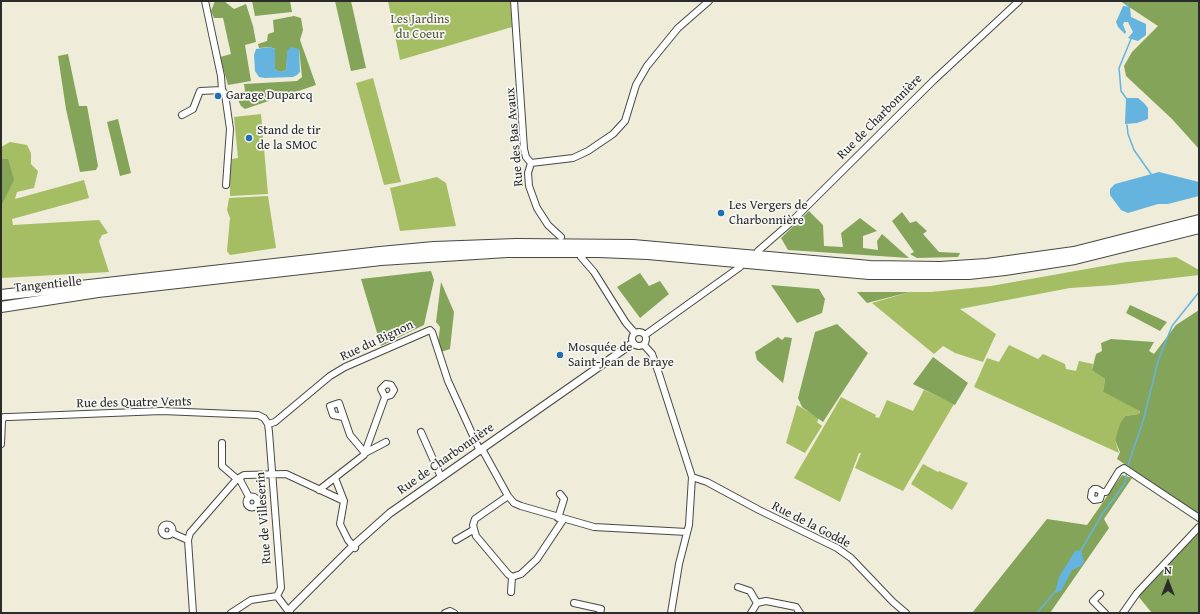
<!DOCTYPE html>
<html>
<head>
<meta charset="utf-8">
<style>
	body { margin:0 }
	#map { position:relative; width:1200px; height:614px; overflow:hidden; background:#efecda; font-family:"Gentium Book Plus",serif }
	canvas { display:block }
	.frame { position:absolute; inset:0; border:2px solid #2b2b2b; pointer-events:none }
	.north { position:absolute; left:1148px; top:562px; width:40px; height:40px; -webkit-text-stroke:3px #f6f6f2; paint-order:stroke; rotate:0deg; font-size:11px; font-weight:700; line-height:16px; text-align:center; color:#2b2b2b }
	.north::after { content:''; display:block; margin:auto; width:14px; height:18px; background:#2b2b2b; clip-path:polygon(50% 0,100% 100%,50% 72%,0 100%) }
</style>
</head>
<body>
<div id="map">
<canvas width="1200" height="614"></canvas>
<div class="frame"></div>
<div class="north">N</div>
</div>
<script>
const ctx = document.querySelector('canvas').getContext('2d');
ctx.lineJoin = 'round';
function fill(path, color) {
  ctx.fillStyle = color;
  ctx.fill(path, 'evenodd');
}
function poly(rows) {
  const path = new Path2D();
  for (const r of rows) {
    if (r.length === 3) {
      path.moveTo(r[0] + r[2], r[1]);
      path.arc(r[0], r[1], r[2], 0, 2 * Math.PI);
      continue;
    }
    path.moveTo(r[0], r[1]);
    for (let i = 2; i < r.length; i += 2) path.lineTo(r[i], r[i + 1]);
  }
  return path;
}
function trace(path, color, width, dash) {
  ctx.strokeStyle = color;
  ctx.lineWidth = width;
  ctx.lineCap = dash ? 'butt' : 'round';
  ctx.setLineDash(dash || []);
  ctx.stroke(path);
}
function drawText(font, color, halo, rows, align = 'center') {
  ctx.font = font + ' "Gentium Book Plus",serif';
  ctx.lineWidth = 3.5;
  ctx.setLineDash([]);
  ctx.textBaseline = 'middle';
  ctx.strokeStyle = halo;
  ctx.fillStyle = color;
  for (const [text, x, y, turn = 0] of rows) {
    ctx.save();
    ctx.translate(x, y);
    ctx.rotate((+turn || 0) * Math.PI / 180);
    ctx.textAlign = isNaN(turn) ? turn : align;
    if (halo) ctx.strokeText(text, 0, 0);
    ctx.fillText(text, 0, 0);
    ctx.restore();
  }
}
fill(poly([
	[388,1,510,1,512,27,400,60],
	[373,78,401,182,384,185,356,83],
	[261,114,268,194,230,196,230,171,232,159,238,158,234,117],
	[10,142,27,145,31,153,31,164,38,171,34,188,17,192,15,199,84,180,89,198,12,219,13,225,99,220,108,233,102,235,99,241,109,272,1,278,1,147],
	[437,177,446,183,456,226,400,231,390,188],
	[268,196,276,248,230,255,227,251,230,218,227,210,229,198],
	[1176,257,1199,270,1199,275,1114,285,1070,288,960,309,996,334,983,362,955,353,943,346,934,354,872,303,910,292,931,292,991,286,1126,262],
	[1009,345,1038,359,1043,354,1065,364,1066,369,1076,371,1079,361,1093,364,1092,369,1105,379,1103,392,1140,410,1139,414,1125,416,1115,440,1119,453,974,387,987,358,999,362],
	[924,390,954,404,903,491,855,468,861,453,859,453,840,502,794,478,841,397,876,415,875,417,879,418,887,400,913,411],
	[797,405,819,418,817,422,822,426,805,453,786,443],
	[923,464,938,472,939,471,968,483,952,510,911,484]
]), '#a5bd63');
fill(poly([
	[215,1,224,1,234,9,246,4,253,26,256,42,245,45,251,81,228,85,220,57,231,54,223,18,214,18,211,11],
	[252,1,290,1,292,12,255,16],
	[335,1,351,1,366,68,351,71],
	[1120,1,1199,1,1199,149,1172,119,1126,76,1124,66,1132,52,1158,26],
	[294,16,301,18,303,30,300,40,316,85,245,109,241,106,238,100,239,93,245,91,244,84,297,81,302,77,299,49,288,51,286,70,282,72,278,72,275,69,274,63,275,49,270,47,259,48,258,44,267,41,268,34,274,32,273,20],
	[68,54,79,106,87,106,98,166,96,170,80,172,66,109,58,56],
	[118,119,131,173,120,176,107,122],
	[1,159,8,159,14,180,1,206],
	[809,211,823,225,824,246,843,247,841,233,860,218,877,231,863,236,863,248,878,250,877,241,882,234,909,258,788,250,781,238],
	[902,212,910,223,916,221,927,231,923,234,939,252,960,253,958,257,917,258,910,254,914,252,892,221],
	[431,271,434,280,424,325,381,346,361,279],
	[640,273,649,286,660,281,669,294,640,318,617,287],
	[441,282,454,312,450,349,441,352,438,344,440,327,436,322],
	[771,285,819,289,825,299,822,313,797,323],
	[857,292,910,292,867,303],
	[1130,305,1167,322,1160,331,1126,313],
	[1199,310,1199,514,1117,459,1120,452,1115,440,1120,424,1125,416,1139,414,1140,411,1103,392,1105,379,1092,370,1096,354,1102,351,1101,343,1111,339,1154,342,1149,351,1154,354,1176,325],
	[837,324,868,353,823,422,802,407,798,398,815,332],
	[778,337,782,340,785,337,792,338,783,383,757,360,755,352],
	[933,357,968,383,955,405,913,384],
	[1122,475,1132,478,1104,519,1109,528,1050,613,972,613,1047,519,1087,525],
	[1199,531,1199,613,1152,613,1138,596]
]), '#84a459');
fill(poly([
	[1123,6,1130,7,1131,17,1146,24,1146,35,1138,41,1128,38,1133,32,1128,22,1124,22,1123,25,1126,32,1125,34,1118,27,1116,22],
	[270,47,275,49,275,69,282,72,286,70,287,51,291,47,299,49,300,72,297,75,293,77,265,78,259,77,255,71,254,55,256,49],
	[1126,98,1138,98,1144,103,1148,108,1148,119,1137,123,1125,124],
	[1159,172,1199,182,1199,196,1168,204,1158,204,1128,213,1121,210,1110,195,1110,189,1115,184],
	[1081,550,1084,561,1081,566,1072,570,1061,591,1055,593,1059,577,1075,551]
]), '#64b4df');
trace(poly([
	[1127,6,1129,1],
	[1126,98,1121,91,1119,68,1131,39],
	[1127,125,1128,134,1134,150,1151,174],
	[1127,468,1143,421,1158,361,1172,326,1199,292],
	[1080,552,1103,513,1125,483,1127,471],
	[1037,613,1056,591]
]), '#64b4df', 1.5);
const minor = poly([
	[205,1,221,76,222,90,225,94,230,129,226,185],
	[514,1,524,149,526,157,531,163],
	[182,115,193,109,200,91,222,90],
	[531,163,573,158,588,151,613,134,625,121,636,85,647,66,678,28,709,1],
	[531,163,528,173,529,186,537,208,548,225,561,237],
	[758,251,789,224,934,80,1019,1],
	[581,257,594,272,626,323,635,333],
	[639,339,7],
	[645,335,740,267],
	[644,345,652,354,659,374,692,477,689,525,679,564,671,613],
	[343,417,333,415,330,406,339,403,350,435,365,453,386,442],
	[268,424,275,422,330,376,345,367,430,330,432,332,448,381,480,451],
	[421,432,441,477],
	[222,443,222,466,237,479],
	[1,444,2,421,4,417,9,417,162,411,258,415,264,418,268,424,269,432,281,588,277,596],
	[482,449,508,496,514,503,521,506,594,527,687,532],
	[692,477,707,482,759,510,837,548,851,558,893,602,906,613],
	[239,478,249,497],
	[335,478,344,501],
	[319,490,364,455,385,397,391,395,394,390,391,385,386,384,381,389,385,397],
	[1102,492,1100,499,1094,500,1091,497,1092,491,1094,489,1097,489,1102,492,1106,492,1119,471,1124,468,1199,518],
	[508,496,475,519,473,525,476,536,508,574,512,577,521,574,537,559,563,520],
	[252,502,5.5],
	[558,518,564,499,560,494],
	[167,530,5.5],
	[172,533,188,540],
	[456,540,473,530],
	[738,587,750,591,757,603],
	[511,592,512,577],
	[1100,594,1093,601,1105,613],
	[277,596,289,612],
	[574,603,601,609,600,613],
	[193,613,188,540,190,533,237,479,244,475,286,474,344,501,340,524,348,540,355,548],
	[231,613,251,600,277,596],
	[445,613,450,611,454,613],
	[751,613,757,603,766,601,796,607,800,613],
	[1123,613,1137,593,1199,527]
]);
const tertiary = poly([
	[289,613,290,609,353,546,390,513,633,343]
]);
const trunk = poly([
	[1,295,380,252,434,247,516,244,633,245,870,266,940,267,987,264,1074,252,1199,220],
	[1,307,98,292,381,260,507,252,599,252,648,254,869,274,969,274,1005,270,1075,259,1199,228]
]);
trace(minor, '#484845', 8);
trace(tertiary, '#484845', 9);
trace(trunk, '#484845', 12);
trace(minor, '#fff', 6);
trace(tertiary, '#fff', 7);
trace(trunk, '#fff', 10);
for (const [x, y, r, color] of [
	[218,96,4,"#1f6fb2"],
	[249,138,4,"#1f6fb2"],
	[721,213,4,"#1f6fb2"],
	[560,355,4,"#1f6fb2"]
]) {
  const dot = new Path2D();
  dot.arc(x, y, r, 0, 2 * Math.PI);
  ctx.fillStyle = color;
  ctx.fill(dot);
  trace(dot, '#f6f6f2', 1.5);
}
drawText('13px', '#50573c', '#f6f6f2', [
	["Les Jardins",420,20],
	["du Coeur",420,35]
]);
drawText('13px', '#2b2b2b', '#f6f6f2', [
	["Garage Duparcq",226,96],
	["Stand de tir",257,131],
	["de la SMOC",257,146],
	["Les Vergers de",729,206],
	["Charbonnière",729,221],
	["Mosquée de",568,348],
	["Saint-Jean de Braye",568,363]
], 'left');
drawText('13px', '#2b2b2b', '#f6f6f2', [
	["Rue de Charbonnière",880,117,-45],
	["Rue des Bas Avaux",515,137,-95],
	["Tangentielle",48,285,-6],
	["Rue du Bignon",377,341,-25],
	["Rue des Quatre Vents",134,403,-1],
	["Rue de Charbonnière",446,459,-35],
	["Rue de Villeserin",264,518,-94],
	["Rue de la Godde",811,525,27]
]);
</script>
</body>
</html>
